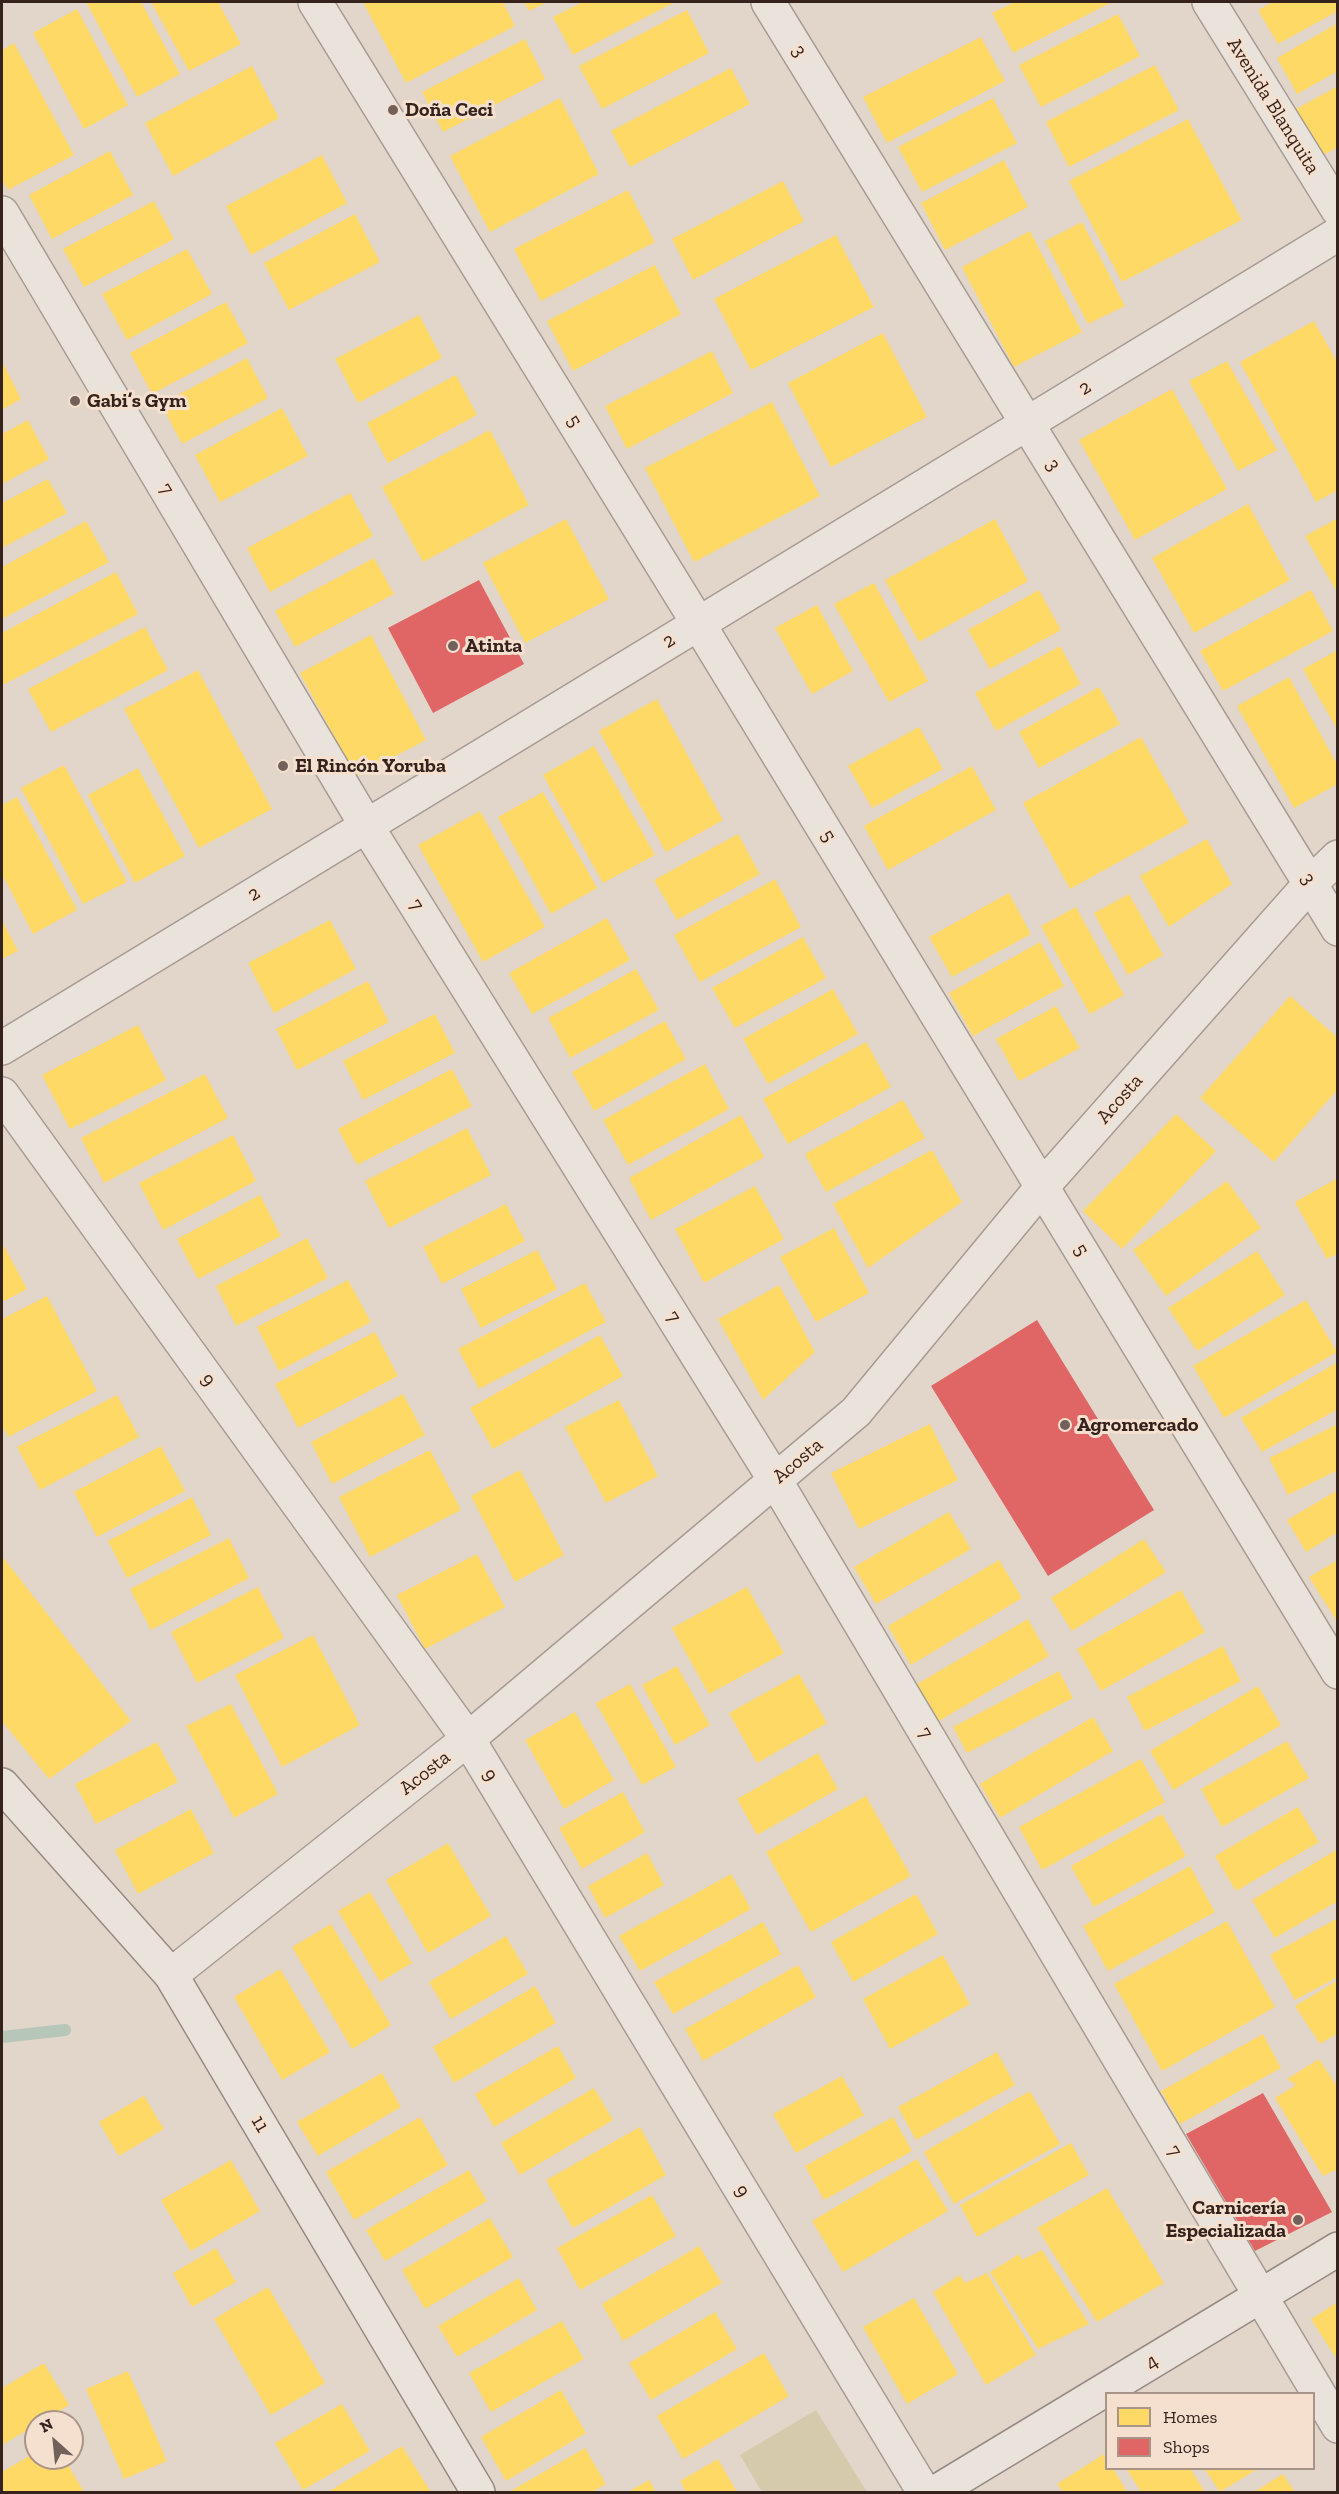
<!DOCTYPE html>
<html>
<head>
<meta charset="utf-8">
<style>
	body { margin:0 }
	#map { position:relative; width:1339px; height:2494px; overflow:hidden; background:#e2d5ca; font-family:"Zilla Slab",serif }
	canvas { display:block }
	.frame { position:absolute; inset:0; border:3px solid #36221d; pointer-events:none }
	.legend { position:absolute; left:1105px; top:2392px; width:210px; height:78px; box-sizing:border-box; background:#f5e0cf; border:2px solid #a99488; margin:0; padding:8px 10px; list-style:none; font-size:18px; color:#36221d }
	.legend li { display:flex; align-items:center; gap:12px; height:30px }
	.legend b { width:30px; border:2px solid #a99488 }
	.north { position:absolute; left:24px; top:2410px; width:60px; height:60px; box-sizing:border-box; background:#f5e0cf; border:2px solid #a99488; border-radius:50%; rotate:333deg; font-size:16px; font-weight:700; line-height:24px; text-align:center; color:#36221d }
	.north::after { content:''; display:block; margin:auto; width:21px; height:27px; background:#72615a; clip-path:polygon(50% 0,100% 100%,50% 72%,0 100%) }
</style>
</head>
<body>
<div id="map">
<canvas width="1339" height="2494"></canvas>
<div class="frame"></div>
<ul class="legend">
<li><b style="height:16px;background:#ffd966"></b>Homes</li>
<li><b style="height:16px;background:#e06666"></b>Shops</li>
</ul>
<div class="north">N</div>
</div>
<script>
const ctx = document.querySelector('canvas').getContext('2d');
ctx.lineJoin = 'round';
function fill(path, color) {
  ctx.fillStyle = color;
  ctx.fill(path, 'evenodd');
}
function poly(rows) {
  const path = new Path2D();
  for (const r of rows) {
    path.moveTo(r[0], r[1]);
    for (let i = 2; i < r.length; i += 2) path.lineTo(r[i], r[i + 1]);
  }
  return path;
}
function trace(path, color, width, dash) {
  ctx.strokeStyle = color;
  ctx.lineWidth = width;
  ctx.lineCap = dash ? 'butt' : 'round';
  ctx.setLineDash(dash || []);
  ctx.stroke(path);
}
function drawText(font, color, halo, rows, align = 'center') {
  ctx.font = font + ' "Zilla Slab",serif';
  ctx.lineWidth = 6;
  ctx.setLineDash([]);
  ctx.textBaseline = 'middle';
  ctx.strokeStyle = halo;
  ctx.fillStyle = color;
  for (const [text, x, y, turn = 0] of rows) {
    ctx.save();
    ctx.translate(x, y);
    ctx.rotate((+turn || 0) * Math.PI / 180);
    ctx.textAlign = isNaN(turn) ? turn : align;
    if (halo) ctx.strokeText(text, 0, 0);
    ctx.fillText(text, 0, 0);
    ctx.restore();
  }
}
fill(poly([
	[816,2410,867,2492,762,2492,740,2455]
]), '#d5cbac');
fill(poly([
	[86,2,141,2,180,74,137,97],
	[151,2,218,2,241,44,189,71],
	[363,2,503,2,515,26,406,83],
	[524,2,547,2,529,11],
	[583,2,675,2,573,55,553,17],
	[1015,2,1112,2,1013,53,992,13],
	[1273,2,1338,2,1338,11,1278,44,1258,10],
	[77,9,128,105,84,129,33,33],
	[687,10,709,53,602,109,579,66],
	[1118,14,1140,56,1041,107,1019,65],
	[1338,23,1338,71,1297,94,1277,58],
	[981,37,1005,81,887,143,863,97],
	[525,39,545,79,443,132,422,92],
	[14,43,74,155,8,190,2,179,2,50],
	[1155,65,1179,110,1069,167,1046,122],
	[252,66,279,118,173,176,145,123],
	[731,68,750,104,630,167,611,131],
	[1338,86,1338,147,1320,157,1294,110],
	[560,98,599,174,490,232,450,156],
	[993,98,1017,143,922,192,898,147],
	[1188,119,1242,220,1122,282,1069,181],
	[110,151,133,195,52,239,29,195],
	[322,155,347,203,251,255,226,206],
	[1004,160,1028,207,945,250,921,203],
	[783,181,804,221,693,280,672,239],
	[628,190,655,242,541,301,514,249],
	[154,201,174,239,84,287,63,249],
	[355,214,380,262,289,310,264,263],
	[1082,222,1125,306,1088,324,1045,241],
	[1030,231,1082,332,1014,367,962,267],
	[836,235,874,307,751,370,714,299],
	[187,249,212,294,127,340,102,294],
	[655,265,681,314,573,371,547,321],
	[226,302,248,343,152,394,130,353],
	[419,315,442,358,358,403,335,359],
	[1314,321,1338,364,1338,490,1316,502,1240,362],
	[883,333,927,417,831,467,788,383],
	[712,351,733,393,627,449,605,406],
	[247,358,268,398,182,444,161,404],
	[2,361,21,399,2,410],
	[1227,361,1277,450,1238,471,1189,381],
	[456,375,477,415,388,463,367,423],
	[1172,389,1227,489,1135,540,1079,440],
	[772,402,820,496,694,562,645,468],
	[282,408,308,456,220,502,195,455],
	[28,420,49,459,2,484,2,434],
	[490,430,529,505,423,562,382,487],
	[48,479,67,513,2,548,2,503],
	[350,493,373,536,270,592,247,548],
	[1248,504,1290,580,1194,633,1152,558],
	[1338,518,1338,594,1305,536],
	[566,519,609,599,525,643,483,563],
	[995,519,1028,581,919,642,885,580],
	[86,521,109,562,2,619,2,567],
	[374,558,394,594,295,647,275,611],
	[116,572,138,614,3,685,2,682,2,633],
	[874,583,928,681,889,702,834,604],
	[1039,590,1061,630,990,669,968,630],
	[1311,590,1333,631,1223,691,1200,651],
	[817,605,853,671,812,694,775,628],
	[145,627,168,670,51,732,28,689],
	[371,635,426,740,356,777,300,673],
	[1060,646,1081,684,996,731,975,693],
	[1338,650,1338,731,1303,669],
	[198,670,272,809,199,848,124,709],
	[1289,677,1338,766,1338,784,1294,808,1237,706],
	[1099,687,1120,724,1039,768,1019,732],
	[657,699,723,820,666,852,599,731],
	[919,727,943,769,872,808,848,766],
	[1141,737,1189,823,1070,889,1023,803],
	[594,746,655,855,603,883,543,775],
	[64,765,127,882,83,904,21,788],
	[972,766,996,810,888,870,864,826],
	[138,768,185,856,135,883,88,795],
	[543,792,597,888,551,914,498,817],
	[17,797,77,910,33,934,2,874,2,805],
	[480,811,545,927,483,962,418,845],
	[738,834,760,874,677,920,654,880],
	[1207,839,1232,884,1169,927,1140,876],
	[775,879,801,927,700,982,674,935],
	[1009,893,1031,934,952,977,929,937],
	[1129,894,1163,955,1128,975,1094,913],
	[1076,907,1124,995,1090,1014,1041,926],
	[607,918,630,960,532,1014,509,973],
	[2,920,18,951,2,959],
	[330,920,356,969,274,1013,248,963],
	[803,937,826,978,735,1028,712,988],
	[1040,942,1064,986,973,1036,949,993],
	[636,969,659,1010,570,1058,548,1018],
	[368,981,389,1022,297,1070,276,1029],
	[833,989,858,1034,768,1084,743,1039],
	[1290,996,1338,1038,1338,1089,1274,1162,1200,1098],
	[1056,1006,1080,1048,1019,1081,996,1039],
	[435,1014,455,1053,363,1100,343,1061],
	[665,1021,686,1059,594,1111,572,1072],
	[138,1025,166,1080,70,1129,42,1075],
	[866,1042,891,1087,788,1144,763,1099],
	[705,1064,729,1109,628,1165,603,1120],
	[452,1069,472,1106,357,1165,338,1129],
	[205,1074,228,1118,104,1183,81,1138],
	[903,1100,925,1138,826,1192,805,1154],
	[1176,1114,1216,1151,1122,1249,1083,1211],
	[741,1115,764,1157,651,1220,629,1178],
	[467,1128,491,1175,389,1228,365,1181],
	[233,1135,256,1181,163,1230,139,1183],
	[932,1150,962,1202,868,1268,833,1204],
	[1338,1178,1338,1253,1327,1259,1295,1202],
	[1227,1181,1261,1228,1166,1296,1133,1250],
	[755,1186,784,1239,704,1283,675,1229],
	[260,1195,281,1236,198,1279,177,1239],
	[506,1204,525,1241,442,1284,423,1247],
	[834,1228,869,1293,816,1322,780,1257],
	[307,1238,328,1278,236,1326,216,1286],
	[4,1246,27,1289,2,1302,2,1248],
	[537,1250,557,1289,481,1328,461,1289],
	[1257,1251,1285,1295,1197,1351,1168,1308],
	[348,1280,371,1322,279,1371,257,1327],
	[585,1283,606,1322,479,1389,458,1349],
	[779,1285,815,1352,763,1400,718,1319],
	[47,1296,97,1391,8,1437,2,1425,2,1319],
	[1306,1300,1337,1352,1224,1418,1193,1366],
	[375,1332,398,1376,298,1428,275,1384],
	[600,1335,623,1376,493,1449,470,1408],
	[1338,1362,1338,1409,1262,1452,1241,1418],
	[403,1394,425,1435,332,1484,311,1442],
	[117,1395,139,1437,40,1490,17,1447],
	[619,1400,658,1476,606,1503,565,1427],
	[930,1424,958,1480,859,1529,831,1473],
	[1338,1424,1338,1470,1288,1495,1269,1458],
	[161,1446,185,1491,97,1537,74,1492],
	[430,1450,461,1510,370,1557,339,1497],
	[520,1470,564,1555,515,1582,471,1496],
	[1338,1490,1338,1532,1306,1552,1287,1520],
	[192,1497,211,1535,127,1578,108,1541],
	[949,1512,971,1549,876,1604,854,1567],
	[229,1538,249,1578,151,1630,130,1589],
	[1144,1539,1166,1572,1072,1631,1051,1598],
	[477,1554,505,1607,425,1649,397,1595],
	[2,1556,131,1721,49,1779,2,1721],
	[999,1560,1022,1598,911,1665,888,1626],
	[1338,1560,1338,1623,1309,1577],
	[258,1587,284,1638,197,1683,171,1632],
	[747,1587,784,1653,709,1694,672,1628],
	[1181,1590,1205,1632,1101,1691,1077,1649],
	[1028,1619,1049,1656,939,1721,917,1684],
	[313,1635,360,1725,282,1767,235,1675],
	[1223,1646,1241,1681,1145,1731,1127,1697],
	[677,1666,710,1725,675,1745,642,1685],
	[1059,1671,1073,1698,967,1753,953,1727],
	[799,1674,827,1723,757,1763,729,1713],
	[630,1684,676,1767,642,1785,596,1703],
	[1258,1686,1281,1725,1173,1790,1150,1751],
	[231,1704,278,1794,234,1818,186,1726],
	[575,1712,614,1780,564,1809,525,1740],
	[1093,1717,1113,1751,1000,1818,980,1784],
	[1287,1741,1309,1778,1222,1827,1201,1789],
	[157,1742,178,1782,96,1824,75,1784],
	[818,1753,838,1789,757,1835,737,1799],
	[1141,1759,1165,1802,1042,1870,1019,1827],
	[623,1792,645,1832,582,1869,559,1828],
	[866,1796,911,1876,811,1932,766,1852],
	[1298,1807,1319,1842,1236,1891,1215,1856],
	[191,1809,214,1853,138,1894,115,1850],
	[1162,1814,1186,1856,1094,1907,1071,1866],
	[448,1843,491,1916,428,1953,386,1880],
	[1338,1849,1338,1901,1275,1938,1252,1900],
	[647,1853,664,1885,605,1918,588,1886],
	[1190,1866,1215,1912,1108,1971,1083,1926],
	[731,1874,751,1909,640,1971,619,1936],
	[370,1892,412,1963,380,1982,338,1911],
	[916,1894,938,1934,853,1982,831,1942],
	[1338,1918,1338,1977,1295,2000,1270,1955],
	[1227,1921,1275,2007,1162,2071,1114,1984],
	[763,1922,781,1954,673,2014,654,1982],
	[331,1924,391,2025,352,2049,292,1947],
	[506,1936,528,1974,451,2019,429,1982],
	[943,1955,970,2004,890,2049,863,1999],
	[798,1965,816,1997,703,2061,685,2029],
	[280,1969,330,2052,282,2080,234,1997],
	[1338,1980,1338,2033,1320,2044,1295,2006],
	[535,1986,556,2023,454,2083,433,2047],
	[1263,2034,1281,2068,1180,2124,1161,2091],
	[558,2046,576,2078,494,2127,475,2094],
	[997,2052,1015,2085,916,2140,898,2107],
	[1319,2059,1338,2088,1338,2169,1323,2176,1275,2098,1296,2085,1287,2079],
	[382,2073,401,2107,318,2156,297,2122],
	[842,2076,864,2115,796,2153,773,2114],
	[594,2088,613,2120,520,2175,501,2143],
	[1030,2091,1060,2144,954,2204,924,2152],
	[144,2096,164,2129,119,2156,99,2122],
	[420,2117,448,2165,354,2220,326,2172],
	[893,2117,912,2151,824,2200,805,2166],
	[640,2127,666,2175,573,2228,546,2180],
	[1071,2143,1089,2175,977,2237,960,2205],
	[917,2159,948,2211,843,2272,812,2221],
	[231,2160,260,2211,191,2251,161,2200],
	[469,2170,487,2201,385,2261,366,2230],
	[1107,2188,1164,2283,1097,2322,1037,2228],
	[652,2195,676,2236,580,2290,557,2248],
	[490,2218,513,2257,425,2309,402,2270],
	[699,2246,722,2283,623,2341,602,2304],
	[216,2248,236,2282,192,2307,173,2273],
	[1042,2250,1089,2324,1038,2349,990,2272,1019,2254,1022,2260],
	[987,2273,1036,2355,986,2385,933,2292,960,2275,965,2283],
	[519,2278,537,2310,457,2357,438,2326],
	[268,2287,325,2383,271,2415,214,2319],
	[914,2298,958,2374,907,2404,863,2327],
	[1338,2302,1338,2361,1311,2319],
	[715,2312,737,2349,651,2400,629,2363],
	[562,2321,584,2359,491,2412,469,2373],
	[764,2353,789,2396,683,2459,657,2416],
	[44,2363,69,2405,41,2422,36,2422,36,2425,2,2445,2,2388],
	[128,2371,167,2461,124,2479,86,2389],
	[561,2390,586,2433,506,2481,481,2437],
	[342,2404,370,2451,303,2490,275,2443],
	[402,2446,431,2492,328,2492],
	[585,2448,606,2484,592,2492,509,2492],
	[36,2452,36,2458,64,2458,83,2490,79,2492,2,2492,2,2472],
	[1104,2454,1106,2459,1106,2468,1113,2468,1127,2492,1063,2492,1057,2484],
	[718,2459,737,2492,686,2492,680,2481],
	[1126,2468,1190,2468,1205,2492,1141,2492],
	[1204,2468,1259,2468,1220,2492],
	[1283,2474,1295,2492,1254,2492],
	[649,2480,656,2492,628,2492]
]), '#ffd966');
fill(poly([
	[479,580,524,664,433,713,388,628],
	[1037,1320,1154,1510,1048,1576,931,1386],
	[1263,2093,1332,2212,1255,2251,1186,2134]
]), '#e06666');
trace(poly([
	[2,2037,65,2030]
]), '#b6c6b8', 12);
const street = poly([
	[315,2,698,623,1338,1672],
	[768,2,1338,929],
	[1209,2,1338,210],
	[2,213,366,825,775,1480,1338,2426],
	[2,1048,1338,234],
	[2,1094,468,1739,924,2492],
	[171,1975,468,1739,856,1412,1042,1187,1310,884,1338,857]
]);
const secondary = poly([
	[2,1785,171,1975,478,2492],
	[936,2492,1338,2249]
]);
trace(street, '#a79b94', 36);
trace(secondary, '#978a84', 36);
trace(street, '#eae3dc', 33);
trace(secondary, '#eae3dc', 33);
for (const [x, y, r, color] of [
	[393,110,6,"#72615a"],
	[75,401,6,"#72615a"],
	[453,646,6,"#72615a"],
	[283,766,6,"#72615a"],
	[1065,1425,6,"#72615a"],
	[1298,2220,6,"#72615a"]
]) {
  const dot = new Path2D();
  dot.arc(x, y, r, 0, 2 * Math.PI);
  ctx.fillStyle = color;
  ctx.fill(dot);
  trace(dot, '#f5e0cf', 2);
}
drawText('20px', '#36221d', '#f5e0cf', [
	["3",799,51,58],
	["Avenida Blanquita",1273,106,58],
	["2",1085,388,-31],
	["5",574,421,58],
	["3",1053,465,58],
	["7",166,489,59],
	["2",669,641,-31],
	["5",828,836,59],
	["3",1308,879,59],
	["2",254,894,-31],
	["7",416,905,58],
	["Acosta",1120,1099,-49],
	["5",1081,1250,59],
	["7",673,1317,58],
	["9",208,1380,54],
	["Acosta",798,1461,-40],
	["7",925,1733,59],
	["Acosta",425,1773,-38],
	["9",490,1775,59],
	["11",260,2124,59],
	["7",1174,2151,59],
	["9",742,2191,59],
	["4",1152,2362,-31]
]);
drawText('bold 20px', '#36221d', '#f5e0cf', [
	["Doña Ceci",405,110],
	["Gabi’s Gym",87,401],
	["Atinta",465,646],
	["El Rincón Yoruba",295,766],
	["Agromercado",1077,1425],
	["Carnicería",1286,2208,"right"],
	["Especializada",1286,2231,"right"]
], 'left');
</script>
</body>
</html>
